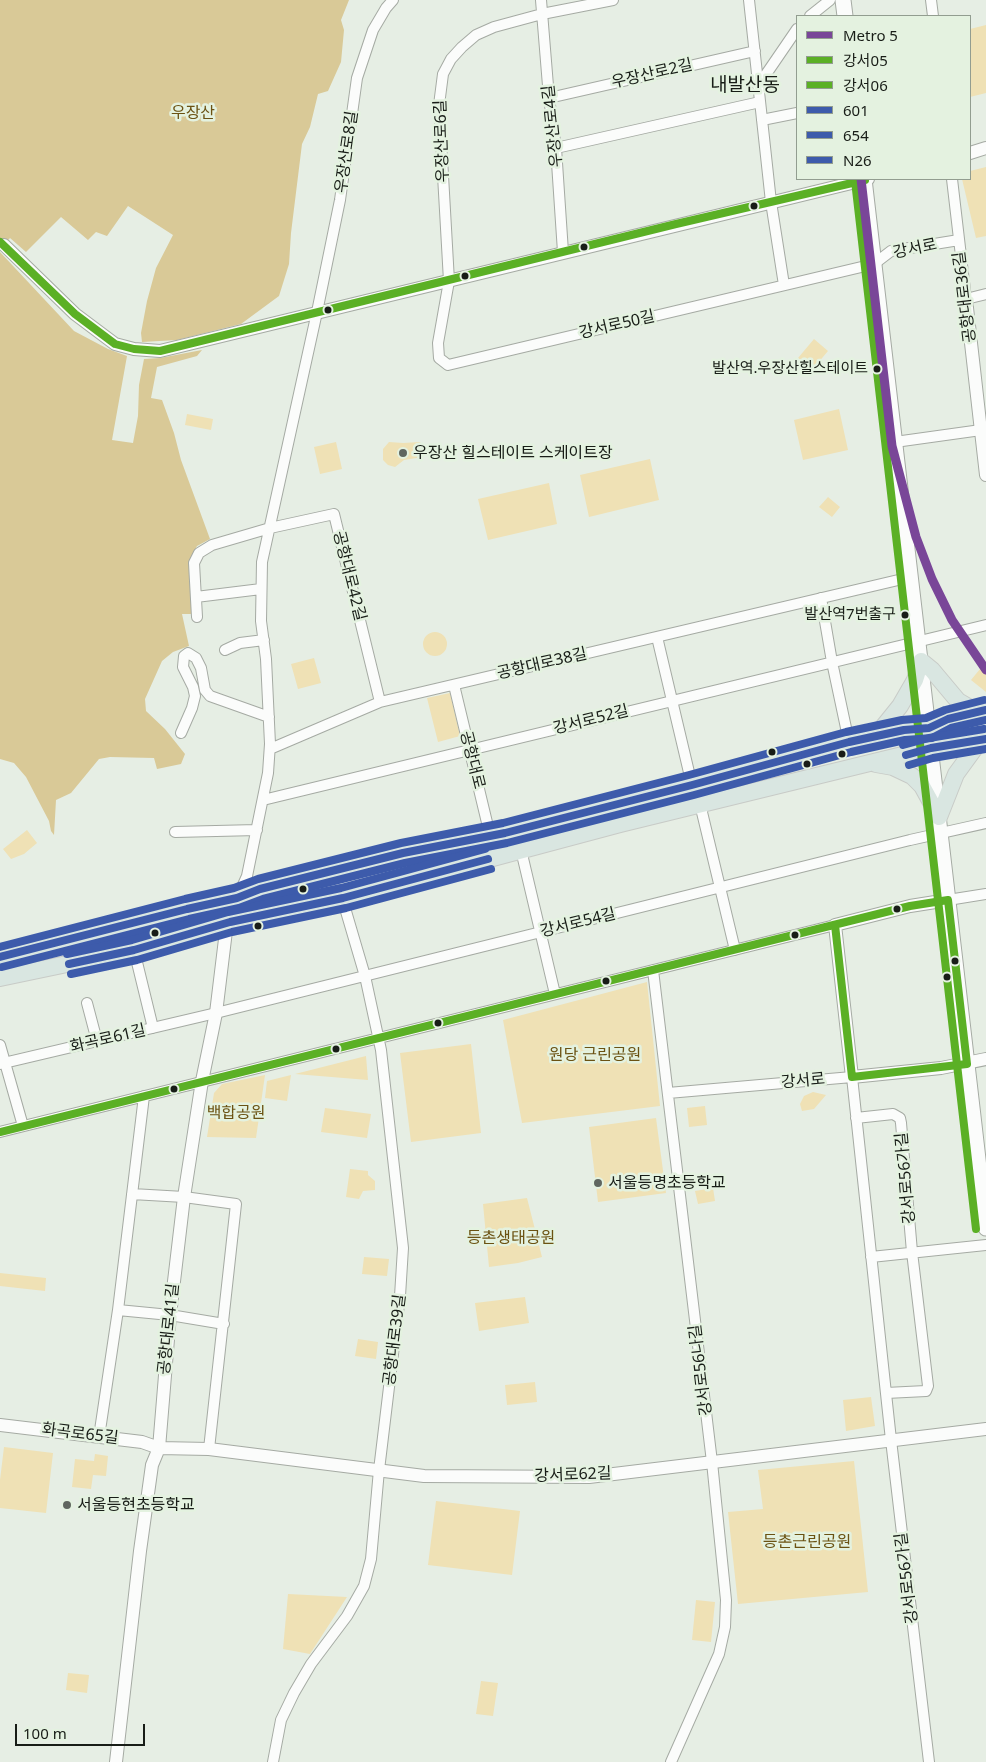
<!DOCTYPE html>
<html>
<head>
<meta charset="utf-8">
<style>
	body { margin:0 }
	#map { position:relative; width:986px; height:1762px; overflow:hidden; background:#e6eee4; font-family:"Noto Sans","Noto Sans KR",sans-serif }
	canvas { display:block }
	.legend { position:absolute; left:796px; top:15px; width:175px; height:165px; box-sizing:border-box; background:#e4f2e0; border:1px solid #929d90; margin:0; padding:6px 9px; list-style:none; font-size:15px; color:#181d17 }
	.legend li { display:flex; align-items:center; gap:10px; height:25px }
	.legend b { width:25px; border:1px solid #929d90 }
	.scale { position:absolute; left:15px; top:1724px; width:130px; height:22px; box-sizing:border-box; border:2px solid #181d17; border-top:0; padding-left:6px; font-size:15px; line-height:18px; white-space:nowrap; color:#181d17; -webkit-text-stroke:4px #e4f2e0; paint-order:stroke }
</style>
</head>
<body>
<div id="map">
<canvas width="986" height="1762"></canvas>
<ul class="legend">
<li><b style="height:6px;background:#794698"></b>Metro 5</li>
<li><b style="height:6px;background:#5bb025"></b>강서05</li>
<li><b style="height:6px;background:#5bb025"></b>강서06</li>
<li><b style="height:6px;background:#3d5bab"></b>601</li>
<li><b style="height:6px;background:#3d5bab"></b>654</li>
<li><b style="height:6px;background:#3d5bab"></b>N26</li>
</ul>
<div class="scale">100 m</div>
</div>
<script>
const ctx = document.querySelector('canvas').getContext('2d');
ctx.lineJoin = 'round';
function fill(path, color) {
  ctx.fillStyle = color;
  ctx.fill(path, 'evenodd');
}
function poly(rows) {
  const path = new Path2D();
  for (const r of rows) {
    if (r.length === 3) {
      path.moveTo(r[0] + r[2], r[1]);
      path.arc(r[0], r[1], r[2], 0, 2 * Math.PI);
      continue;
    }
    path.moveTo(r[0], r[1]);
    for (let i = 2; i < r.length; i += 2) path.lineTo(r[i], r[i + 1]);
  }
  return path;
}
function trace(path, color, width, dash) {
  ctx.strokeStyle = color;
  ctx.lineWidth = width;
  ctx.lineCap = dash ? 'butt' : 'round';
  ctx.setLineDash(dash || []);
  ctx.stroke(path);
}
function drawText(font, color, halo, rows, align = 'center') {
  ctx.font = font + ' "Noto Sans","Noto Sans KR",sans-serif';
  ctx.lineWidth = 5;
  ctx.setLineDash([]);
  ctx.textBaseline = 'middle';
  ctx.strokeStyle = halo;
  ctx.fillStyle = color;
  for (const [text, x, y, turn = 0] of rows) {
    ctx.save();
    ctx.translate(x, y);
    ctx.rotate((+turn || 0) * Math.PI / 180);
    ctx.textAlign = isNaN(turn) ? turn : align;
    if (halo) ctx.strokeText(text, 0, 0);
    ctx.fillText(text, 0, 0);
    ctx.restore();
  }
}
fill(poly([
	[986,25,986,93,970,97,970,29],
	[986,167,986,236,976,238,962,179,970,179,970,171],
	[814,339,828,351,812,370,798,358],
	[839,409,848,450,803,460,794,420],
	[187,414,213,419,211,430,185,425],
	[336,442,342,469,320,474,314,447],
	[389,442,403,443,420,442,425,449,423,457,404,460,395,467,388,465,383,460,383,449],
	[650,459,659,500,589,517,580,475],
	[549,483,557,524,488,540,478,499],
	[828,497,840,507,832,517,819,507],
	[435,644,12],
	[314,658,321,683,298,689,291,664],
	[986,667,986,692,971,680,980,669],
	[450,693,460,736,438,742,427,698],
	[27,830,37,843,24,854,11,859,3,849],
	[647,982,660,1106,522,1123,503,1020],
	[471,1044,481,1133,411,1142,400,1053],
	[366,1056,368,1080,295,1074],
	[265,1075,256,1138,207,1137,214,1093,222,1084],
	[291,1075,287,1101,265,1098,267,1081],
	[813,1092,826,1095,814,1109,802,1111,800,1104,804,1096],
	[705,1106,707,1125,689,1127,687,1108],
	[325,1108,371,1114,367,1138,321,1132],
	[656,1118,666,1193,598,1202,589,1127],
	[350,1169,368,1171,368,1175,375,1181,375,1190,363,1191,359,1199,346,1197],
	[713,1188,715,1201,698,1204,695,1191],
	[527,1198,542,1257,518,1263,489,1267,483,1204],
	[364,1257,389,1259,387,1276,362,1274],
	[0,1273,46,1278,45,1291,0,1286],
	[525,1297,529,1323,479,1331,475,1303],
	[358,1339,378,1342,376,1359,355,1356],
	[535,1382,537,1402,507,1405,505,1385],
	[871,1397,875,1426,846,1431,843,1400],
	[4,1447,53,1453,46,1513,0,1508,0,1480],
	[95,1454,108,1456,106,1476,93,1475,91,1489,72,1487,75,1459,94,1461],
	[854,1461,868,1592,738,1604,728,1512,763,1509,758,1470],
	[436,1501,520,1511,512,1575,428,1565],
	[288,1594,347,1597,310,1654,283,1649],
	[696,1600,715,1602,711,1642,692,1640],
	[68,1673,89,1675,87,1693,66,1690],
	[481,1681,498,1683,493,1716,476,1714]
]), '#efe1b5');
fill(poly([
	[0,0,349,0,341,20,344,30,341,62,328,91,318,94,310,127,302,144,291,233,289,264,279,296,241,324,177,340,142,342,141,333,147,301,156,268,173,235,128,206,107,236,96,232,88,240,61,217,26,252,10,238,0,249],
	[0,252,74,331,108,349,127,356,112,440,133,443,138,416,139,385,144,359,160,358,202,350,197,356,157,367,151,398,162,400,174,433,181,460,210,539,197,546,191,557,194,614,182,614,189,646,173,652,162,661,145,699,146,711,165,729,185,754,181,764,157,769,154,758,110,757,99,759,71,793,56,800,54,835,51,831,49,821,26,777,14,763,0,759]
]), '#d9c997');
const minor = poly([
	[541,0,549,98,556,148,563,252],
	[613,0,542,14,494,27,476,35,462,47,451,59,443,74,439,105,449,281,438,343,439,358,448,365,874,264,891,251,959,240],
	[749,0,771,202,784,285],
	[931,0,933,16],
	[810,16,830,0],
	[758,86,797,29],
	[549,98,755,51],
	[762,120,797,113],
	[556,148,760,102],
	[952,179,966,299,986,294],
	[895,442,981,430],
	[196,597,261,589],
	[821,598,832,662,849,742],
	[197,617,194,563,199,553,212,545,270,528,334,514,380,702],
	[657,637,692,785],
	[225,650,240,643,264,640],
	[454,685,490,835],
	[181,733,192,708,195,696,193,687,183,667,184,656,188,653,196,658,201,668,205,690,210,696,269,717],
	[270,749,380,702,911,577],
	[263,800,986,625],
	[700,804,735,950],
	[175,832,257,830],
	[521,850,555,994],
	[237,898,247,876,268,773,270,744,266,659,261,621,262,562,317,312,340,200,357,78,373,30,386,8,393,0],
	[948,900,986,894],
	[134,950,153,1028],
	[653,970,712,1462,726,1600,725,1627,719,1654,671,1762],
	[87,1003,97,1041],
	[0,1045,23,1126],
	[0,1064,216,1013,910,840,986,823],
	[668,1093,852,1077,891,1440,929,1762],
	[856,1118,893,1114,900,1118,901,1123,912,1252,928,1386,926,1391,886,1393],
	[0,1132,835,925],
	[132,1194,184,1197,236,1204,209,1449],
	[871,1257,986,1245],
	[118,1310,144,1096],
	[99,1437,118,1310,170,1315,224,1324],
	[273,1762,281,1720,294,1693,311,1664,347,1616,364,1586,371,1559,379,1470,400,1296,403,1248,381,1050,365,976,345,908,343,898]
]);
const tertiary = poly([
	[970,153,986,148],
	[4,245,75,314,115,344,134,349,160,351,868,179],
	[966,299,986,475],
	[948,900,910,906,835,925,852,1077,941,1068,986,1059],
	[0,1425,142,1442,159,1448,209,1449,424,1476,589,1477,986,1429],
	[116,1762,140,1551,152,1465,159,1448,170,1315,184,1197,202,1081,216,1013,226,931,237,898]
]);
const secondary = poly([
	[843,0,845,16],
	[864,179,986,1228]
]);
const primary = poly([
	[875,737,900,706,915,680,921,661,932,670,958,701,977,712],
	[876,764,893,767,912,776,922,786,939,817],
	[939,817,956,774,980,741],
	[0,957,187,909,237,898,260,889,403,853,490,835,505,833,692,785,849,742,904,730,929,728,948,719,986,710],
	[0,978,134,950,230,922,343,898,620,824,931,748,986,739]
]);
trace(minor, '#a5aaa3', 12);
trace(tertiary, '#a5aaa3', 14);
trace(secondary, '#a5aaa3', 17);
trace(primary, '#c8cbc7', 18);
trace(minor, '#fbfcfb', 10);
trace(tertiary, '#fbfcfb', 12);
trace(secondary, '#fbfcfb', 15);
trace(primary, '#d9e6e1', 16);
trace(poly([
	[0,242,75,314,115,344,134,349,160,351,676,224,865,180],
	[0,1132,910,906,948,900,967,1064,852,1077,835,925]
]), '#5bb025', 8);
trace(poly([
	[855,181,976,1229]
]), '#5bb025', 8);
trace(poly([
	[906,755,931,748,986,739],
	[0,957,187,909,237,898,260,889,403,853,505,833,692,785,849,742,904,730,929,728,948,719,986,710],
	[69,964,134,950,230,922,343,898,488,859]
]), '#3d5bab', 8);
trace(poly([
	[909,765,933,758,986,749],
	[2,967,189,919,239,908,263,899,405,863,507,843,694,795,851,752,905,740,932,738,951,728,986,720],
	[71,974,137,960,232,932,346,908,491,869]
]), '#3d5bab', 8);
trace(poly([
	[903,745,929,738,984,729],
	[0,947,185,899,234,888,258,879,401,843,503,823,689,775,846,732,902,720,926,718,945,710,984,700],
	[67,954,132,940,228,912,341,888,485,849]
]), '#3d5bab', 8);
trace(poly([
	[861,179,892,446,916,537,932,579,952,620,986,670]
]), '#794698', 9);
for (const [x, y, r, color] of [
	[754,206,4.5,"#181d17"],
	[584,247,4.5,"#181d17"],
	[465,276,4.5,"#181d17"],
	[328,310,4.5,"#181d17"],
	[877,369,4.5,"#181d17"],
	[403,453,5,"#60665f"],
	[905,615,4.5,"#181d17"],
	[772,752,4.5,"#181d17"],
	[842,754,4.5,"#181d17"],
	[807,764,4.5,"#181d17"],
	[303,889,4.5,"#181d17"],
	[897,909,4.5,"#181d17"],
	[258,926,4.5,"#181d17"],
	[155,933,4.5,"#181d17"],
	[795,935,4.5,"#181d17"],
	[955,961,4.5,"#181d17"],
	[947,977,4.5,"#181d17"],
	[606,981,4.5,"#181d17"],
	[438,1023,4.5,"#181d17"],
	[336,1049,4.5,"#181d17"],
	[174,1089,4.5,"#181d17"],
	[598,1183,5,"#60665f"],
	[67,1505,5,"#60665f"]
]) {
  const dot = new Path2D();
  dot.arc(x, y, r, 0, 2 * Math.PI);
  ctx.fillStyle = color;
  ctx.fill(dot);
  trace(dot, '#e4f2e0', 2);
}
drawText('15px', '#181d17', '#e4f2e0', [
	["발산역.우장산힐스테이트",868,369],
	["발산역7번출구",896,615]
], 'right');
drawText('16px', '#181d17', '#e4f2e0', [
	["우장산로2길",652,74,-13],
	["우장산로4길",553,126,-96],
	["우장산로6길",442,141,-92],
	["우장산로8길",347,152,-82],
	["강서로",915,249,-12],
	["공항대로36길",965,297,-97],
	["강서로50길",617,325,-13],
	["공항대로42길",349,576,76],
	["공항대로38길",542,664,-13],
	["강서로52길",591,720,-14],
	["공항대로",472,760,76],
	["강서로54길",578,923,-14],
	["화곡로61길",108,1039,-13],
	["강서로",803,1081,-5],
	["강서로56가길",906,1178,-95],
	["공항대로41길",169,1329,-84],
	["공항대로39길",395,1340,-83],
	["강서로56나길",701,1370,-97],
	["화곡로65길",80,1434,7],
	["강서로62길",573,1475,-2],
	["강서로56가길",907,1578,-97]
]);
drawText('16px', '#6b5212', '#e4f2e0', [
	["우장산",193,113],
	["원당 근린공원",595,1055],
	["백합공원",236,1113],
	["등촌생태공원",511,1238],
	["등촌근린공원",807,1542]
]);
drawText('16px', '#181d17', '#e4f2e0', [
	["우장산 힐스테이트 스케이트장",413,453],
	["서울등명초등학교",608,1183],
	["서울등현초등학교",77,1505]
], 'left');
drawText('19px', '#181d17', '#e4f2e0', [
	["내발산동",745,86]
]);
</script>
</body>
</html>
